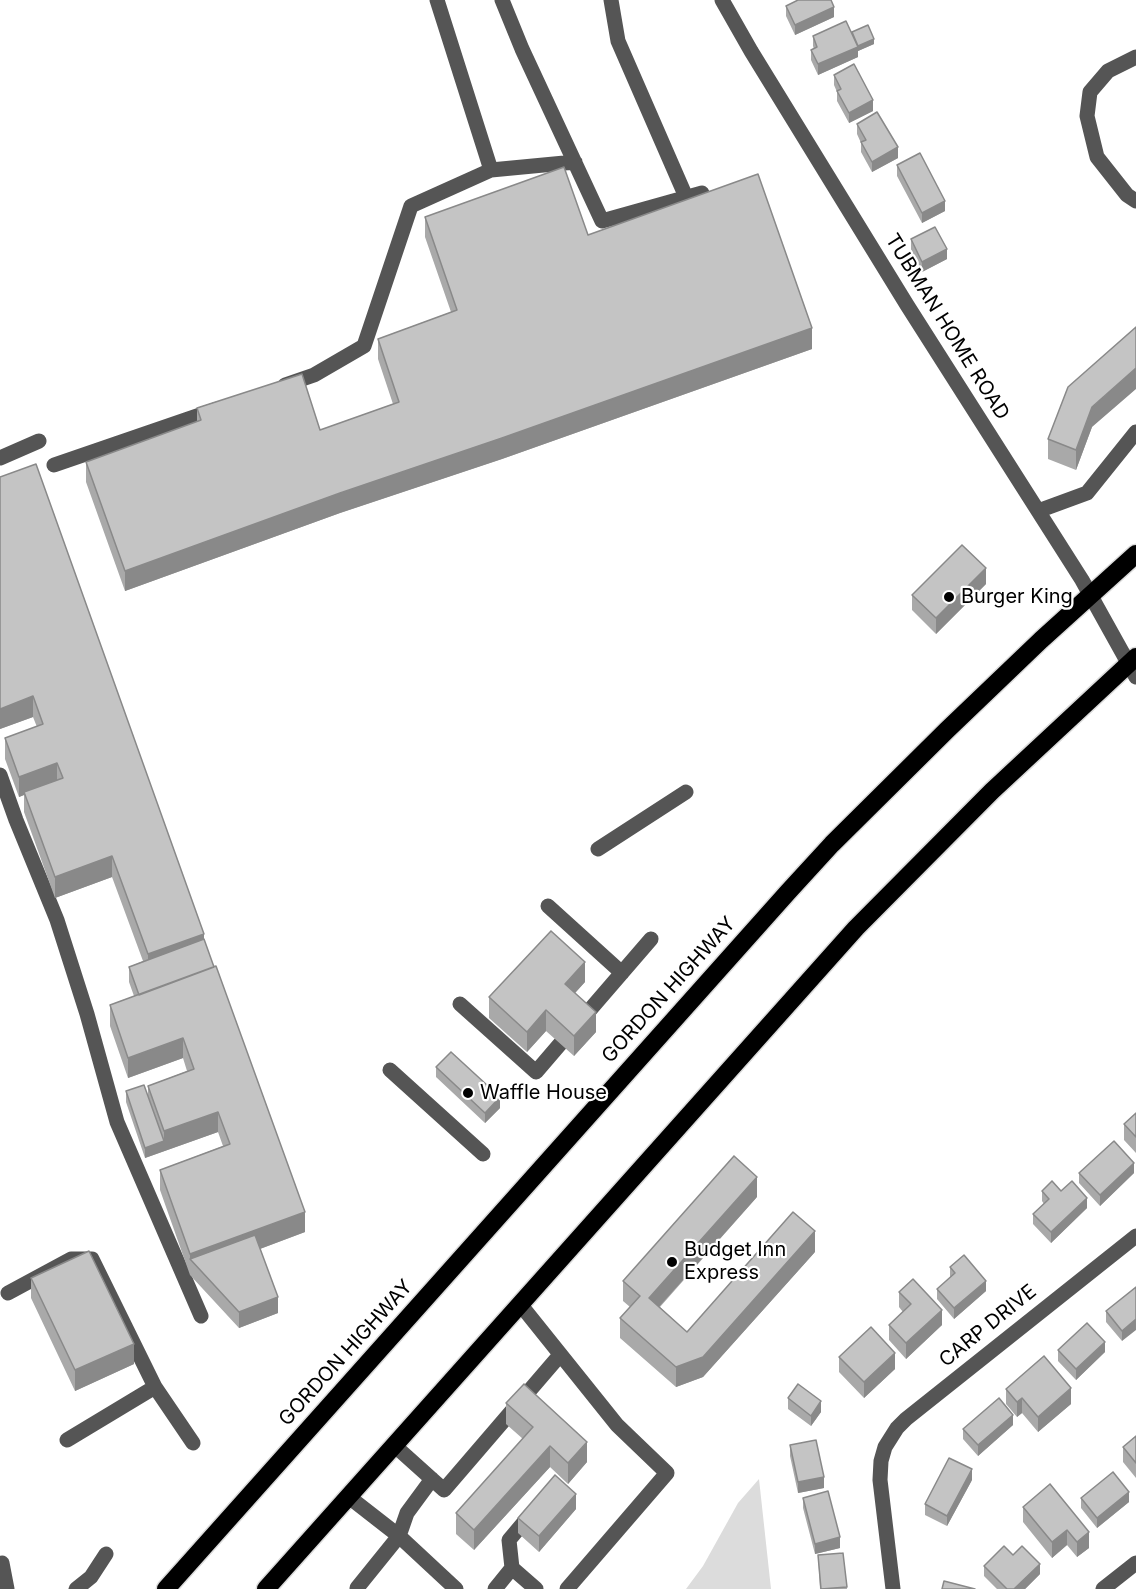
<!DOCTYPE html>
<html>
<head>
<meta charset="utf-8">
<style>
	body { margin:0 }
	canvas { display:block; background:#fff }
</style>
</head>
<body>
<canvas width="1136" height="1589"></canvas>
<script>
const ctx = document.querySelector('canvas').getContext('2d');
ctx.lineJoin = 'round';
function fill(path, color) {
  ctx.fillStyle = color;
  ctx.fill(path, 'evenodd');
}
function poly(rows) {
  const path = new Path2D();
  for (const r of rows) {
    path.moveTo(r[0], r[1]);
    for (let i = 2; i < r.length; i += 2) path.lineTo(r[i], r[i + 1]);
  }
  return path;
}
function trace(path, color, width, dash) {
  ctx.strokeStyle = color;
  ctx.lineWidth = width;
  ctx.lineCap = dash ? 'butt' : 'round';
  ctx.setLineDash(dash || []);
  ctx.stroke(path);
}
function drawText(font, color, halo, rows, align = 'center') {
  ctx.font = font + ' Inter,sans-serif';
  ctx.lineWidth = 4.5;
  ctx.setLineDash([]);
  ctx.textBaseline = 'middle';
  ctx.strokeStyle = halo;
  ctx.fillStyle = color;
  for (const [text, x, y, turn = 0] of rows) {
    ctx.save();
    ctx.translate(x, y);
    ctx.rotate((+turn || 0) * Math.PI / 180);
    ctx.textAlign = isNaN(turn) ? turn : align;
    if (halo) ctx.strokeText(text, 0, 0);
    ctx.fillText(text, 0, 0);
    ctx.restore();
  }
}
fill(poly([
	[759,1479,771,1589,686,1589,703,1566,738,1503]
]), '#dcdcdc');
const highway = poly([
	[166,1589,788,892,832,844,947,730,1041,640,1136,554],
	[266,1589,856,928,992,791,1136,657]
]);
trace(highway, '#dbdbdb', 21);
trace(poly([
	[437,0,491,170],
	[502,0,522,49,602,221,702,193],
	[611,0,618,41,686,197],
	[722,0,751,51,907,305,1082,580,1136,677],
	[1136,57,1108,71,1090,92,1087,116,1097,157,1127,195,1136,201],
	[285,385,314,375,364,346,411,206,491,170,575,162],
	[0,458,39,441],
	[54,465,217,409],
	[1038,511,1087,493,1136,432],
	[0,775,16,820,57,920,87,1014,117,1122,201,1316],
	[598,849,686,792],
	[548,906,622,973],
	[460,1004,536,1072,560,1044],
	[582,1019,651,939],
	[390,1070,483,1154],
	[8,1293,71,1259,92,1259,155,1387,193,1443],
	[520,1304,617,1425,667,1473,567,1589],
	[67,1440,155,1387],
	[395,1446,444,1490,560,1355],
	[432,1479,407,1513,399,1536,456,1589],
	[349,1497,399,1536,357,1588],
	[530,1515,509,1540,512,1568,536,1589],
	[2,1563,7,1589],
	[76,1589,91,1577,106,1554],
	[495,1589,512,1568],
	[893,1589,880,1480,881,1461,885,1447,897,1428,906,1419,1136,1236],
	[1103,1589,1136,1563]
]), '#555', 15);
trace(highway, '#000', 18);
fill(poly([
	[786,6,834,17,795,35,786,16],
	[852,33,874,44,858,51,858,57,818,75,811,60,811,50,814,49,813,46,813,36],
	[834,75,873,111,849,123,837,101,837,92,834,85],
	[857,124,898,158,872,172,861,152,861,143,857,134],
	[897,165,945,211,922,223,897,176],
	[425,217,588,235,812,349,502,459,340,513,125,591,86,482,86,462,197,422,197,408,320,430,393,404,378,359,378,339,451,312,425,237],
	[911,239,947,259,922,272,911,250],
	[1092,427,1076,470,1048,459,1048,439],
	[0,477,204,939,305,1232,260,1249,278,1313,239,1328,190,1275,160,1190,160,1170,223,1146,218,1132,145,1158,126,1102,126,1091,148,1096,148,1086,187,1071,183,1058,128,1078,110,1026,110,1005,134,996,129,982,129,967,143,961,112,877,55,898,24,812,24,795,19,797,5,759,5,738,37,727,33,717,0,729],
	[986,584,936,634,912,610,912,595],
	[585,982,575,993,596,1032,574,1056,546,1031,527,1052,489,1018,489,997],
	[436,1067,500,1108,485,1123,436,1077],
	[1136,1113,1136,1153,1124,1140,1124,1124],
	[1079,1173,1134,1173,1100,1206,1079,1183],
	[1042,1191,1061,1191,1087,1208,1051,1243,1033,1224,1033,1214,1044,1204,1042,1201],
	[757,1197,660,1307,687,1332,815,1252,703,1377,676,1387,620,1338,620,1318,630,1307,623,1301,623,1281],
	[950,1267,986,1291,954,1319,937,1299,937,1289,950,1278],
	[31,1278,134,1364,75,1391,31,1298],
	[1136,1287,1122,1341,1106,1322,1106,1311],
	[899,1292,942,1325,906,1359,889,1340,889,1325,903,1312,899,1307],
	[1058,1350,1105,1352,1076,1380,1058,1361],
	[839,1357,895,1369,864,1398,839,1372],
	[1006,1389,1071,1404,1038,1432,1022,1413,1017,1417,1006,1404],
	[788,1398,821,1412,811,1426,788,1409],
	[506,1403,587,1462,568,1484,550,1467,474,1550,456,1534,456,1513,523,1439,506,1424],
	[1013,1425,978,1456,963,1439,963,1429],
	[1136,1436,1136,1478,1123,1462,1123,1447],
	[790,1445,824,1488,798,1493,790,1456],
	[972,1480,947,1526,925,1515,925,1504],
	[1050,1484,1089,1548,1077,1557,1067,1545,1052,1558,1023,1522,1023,1507],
	[803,1498,840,1548,815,1554,803,1508],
	[1081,1498,1129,1502,1097,1528,1081,1508],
	[576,1509,539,1552,518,1533,518,1518],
	[843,1553,847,1589,820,1589,818,1555],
	[1013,1555,1040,1574,1025,1589,997,1589,984,1576,984,1566]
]), '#a9a9a9');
fill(poly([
	[834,7,834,17,795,35,795,25],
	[874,39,874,44,858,51,858,46],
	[858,47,858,57,818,75,818,64],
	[873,100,873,111,849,123,849,113],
	[898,147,898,158,872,172,872,162],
	[945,201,945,211,922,223,922,213],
	[947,249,947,259,922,272,922,262],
	[812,328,812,349,502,459,340,513,125,591,125,571,340,493],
	[1136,368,1136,389,1092,427,1076,470,1076,450,1092,407],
	[986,568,986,584,936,634,936,618],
	[33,696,33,717,0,729,0,709],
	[57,763,57,783,24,792,24,795,19,797,19,777],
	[112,856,112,877,55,898,55,877],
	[204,934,204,954,148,975,148,954],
	[585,962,585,982,565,1004,565,984],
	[546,1010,546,1031,527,1052,527,1032],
	[596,1012,596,1032,574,1056,574,1036],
	[183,1038,183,1058,128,1078,128,1058],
	[500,1097,500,1108,485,1123,485,1113],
	[218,1112,218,1132,145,1158,145,1148,164,1141,164,1131],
	[1134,1163,1134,1173,1100,1206,1100,1195],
	[757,1177,757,1197,649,1318,649,1298],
	[1087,1198,1087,1208,1051,1243,1051,1232],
	[305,1212,305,1232,201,1271,190,1259,190,1254],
	[815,1231,815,1252,703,1377,676,1387,676,1367],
	[986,1281,986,1291,954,1319,954,1308],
	[278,1297,278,1313,239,1328,239,1312],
	[942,1310,942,1325,906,1359,906,1343],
	[1136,1319,1136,1330,1122,1341,1122,1331],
	[1105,1342,1105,1352,1076,1380,1076,1369],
	[134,1344,134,1364,75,1391,75,1370],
	[895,1353,895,1369,864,1398,864,1382],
	[1071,1388,1071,1404,1038,1432,1038,1417],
	[1022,1398,1022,1413,1017,1417,1017,1402],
	[821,1401,821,1412,811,1426,811,1416],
	[1013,1415,1013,1425,978,1456,978,1445],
	[587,1442,587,1462,568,1484,568,1463],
	[550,1446,550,1467,474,1550,474,1530],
	[972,1469,972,1480,947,1526,947,1516],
	[824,1477,824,1488,798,1493,798,1482],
	[1129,1492,1129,1502,1097,1528,1097,1518],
	[576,1494,576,1509,539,1552,539,1536],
	[1067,1530,1067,1545,1052,1558,1052,1542],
	[1089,1532,1089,1548,1077,1557,1077,1542],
	[840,1537,840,1548,815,1554,815,1544],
	[1040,1564,1040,1574,1025,1589,1014,1589]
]), '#898989');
const building = poly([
	[798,0,831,0,834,7,795,25,786,6,798,0],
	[846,21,858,47,818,64,811,50,817,47,813,36,846,21],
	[868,25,874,39,858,46,852,32,868,25],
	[854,64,873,100,849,113,837,91,841,89,834,75,854,64],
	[877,112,898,147,872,162,861,142,866,140,857,124,877,112],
	[920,153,945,201,922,213,897,165,920,153],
	[564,167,588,235,758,174,812,328,502,438,340,493,125,571,86,462,201,420,197,408,302,374,320,430,399,402,378,339,457,310,425,217,564,167],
	[935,227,947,249,922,262,911,239,935,227],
	[1136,327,1136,368,1092,407,1076,450,1048,439,1068,387,1136,327],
	[36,464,204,934,148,954,112,856,55,877,24,792,63,778,57,763,19,777,5,738,43,724,33,696,0,709,0,477,36,464],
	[962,545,986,568,936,618,912,595,962,545],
	[551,931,585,962,565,984,596,1012,574,1036,546,1010,527,1032,489,997,551,931],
	[204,939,214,967,139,995,129,967,204,939],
	[216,966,305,1212,190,1254,160,1170,230,1144,218,1112,164,1131,148,1086,194,1069,183,1038,128,1058,110,1005,216,966],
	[451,1052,500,1097,485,1113,436,1067,451,1052],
	[144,1085,164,1141,145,1148,126,1091,144,1085],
	[1136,1113,1136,1137,1124,1124,1136,1113],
	[1114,1141,1134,1163,1100,1195,1079,1173,1114,1141],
	[734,1156,757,1177,649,1298,687,1332,793,1212,815,1231,703,1357,676,1367,620,1318,640,1296,623,1281,734,1156],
	[1052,1181,1061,1191,1072,1181,1087,1198,1051,1232,1033,1214,1049,1199,1042,1191,1052,1181],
	[255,1235,278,1297,239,1312,190,1259,255,1235],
	[89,1251,134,1344,75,1370,31,1278,89,1251],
	[964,1255,986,1281,954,1308,937,1289,955,1273,950,1267,964,1255],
	[913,1279,942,1310,906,1343,889,1325,911,1304,899,1292,913,1279],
	[1136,1287,1136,1319,1122,1331,1106,1311,1136,1287],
	[1087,1323,1105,1342,1076,1369,1058,1350,1087,1323],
	[871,1327,895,1353,864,1382,839,1357,871,1327],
	[1044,1356,1071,1388,1038,1417,1022,1398,1017,1402,1006,1389,1044,1356],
	[524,1384,587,1442,568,1463,550,1446,474,1530,456,1513,533,1427,506,1403,524,1384],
	[798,1384,821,1401,811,1416,788,1398,798,1384],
	[999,1398,1013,1415,978,1445,963,1429,999,1398],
	[1136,1436,1136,1463,1123,1447,1136,1436],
	[816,1440,824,1477,798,1482,790,1445,816,1440],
	[949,1458,972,1469,947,1516,925,1504,949,1458],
	[1113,1472,1129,1492,1097,1518,1081,1498,1113,1472],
	[555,1475,576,1494,539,1536,518,1518,555,1475],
	[1050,1484,1089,1532,1077,1542,1067,1530,1052,1542,1023,1507,1050,1484],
	[828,1491,840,1537,815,1544,803,1498,828,1491],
	[1004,1546,1013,1555,1022,1546,1040,1564,1014,1589,1007,1589,984,1566,1004,1546],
	[843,1553,847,1587,821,1589,818,1555,843,1553],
	[944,1581,975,1589,942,1589,944,1581]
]);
fill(building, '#c4c4c4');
trace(building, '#898989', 1.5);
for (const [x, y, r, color] of [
	[949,597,6,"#000"],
	[468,1093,6,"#000"],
	[672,1262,6,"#000"]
]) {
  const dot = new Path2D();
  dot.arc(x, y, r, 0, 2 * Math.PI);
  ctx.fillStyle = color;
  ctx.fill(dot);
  trace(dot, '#fff', 2);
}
drawText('20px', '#000', '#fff', [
	["TUBMAN HOME ROAD",947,327,58],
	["GORDON HIGHWAY",669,990,-48],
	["CARP DRIVE",988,1326,-39],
	["GORDON HIGHWAY",346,1353,-48]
]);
drawText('20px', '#000', '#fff', [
	["Burger King",961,597],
	["Waffle House",480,1093],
	["Budget Inn",684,1250],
	["Express",684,1273]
], 'left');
</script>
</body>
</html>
